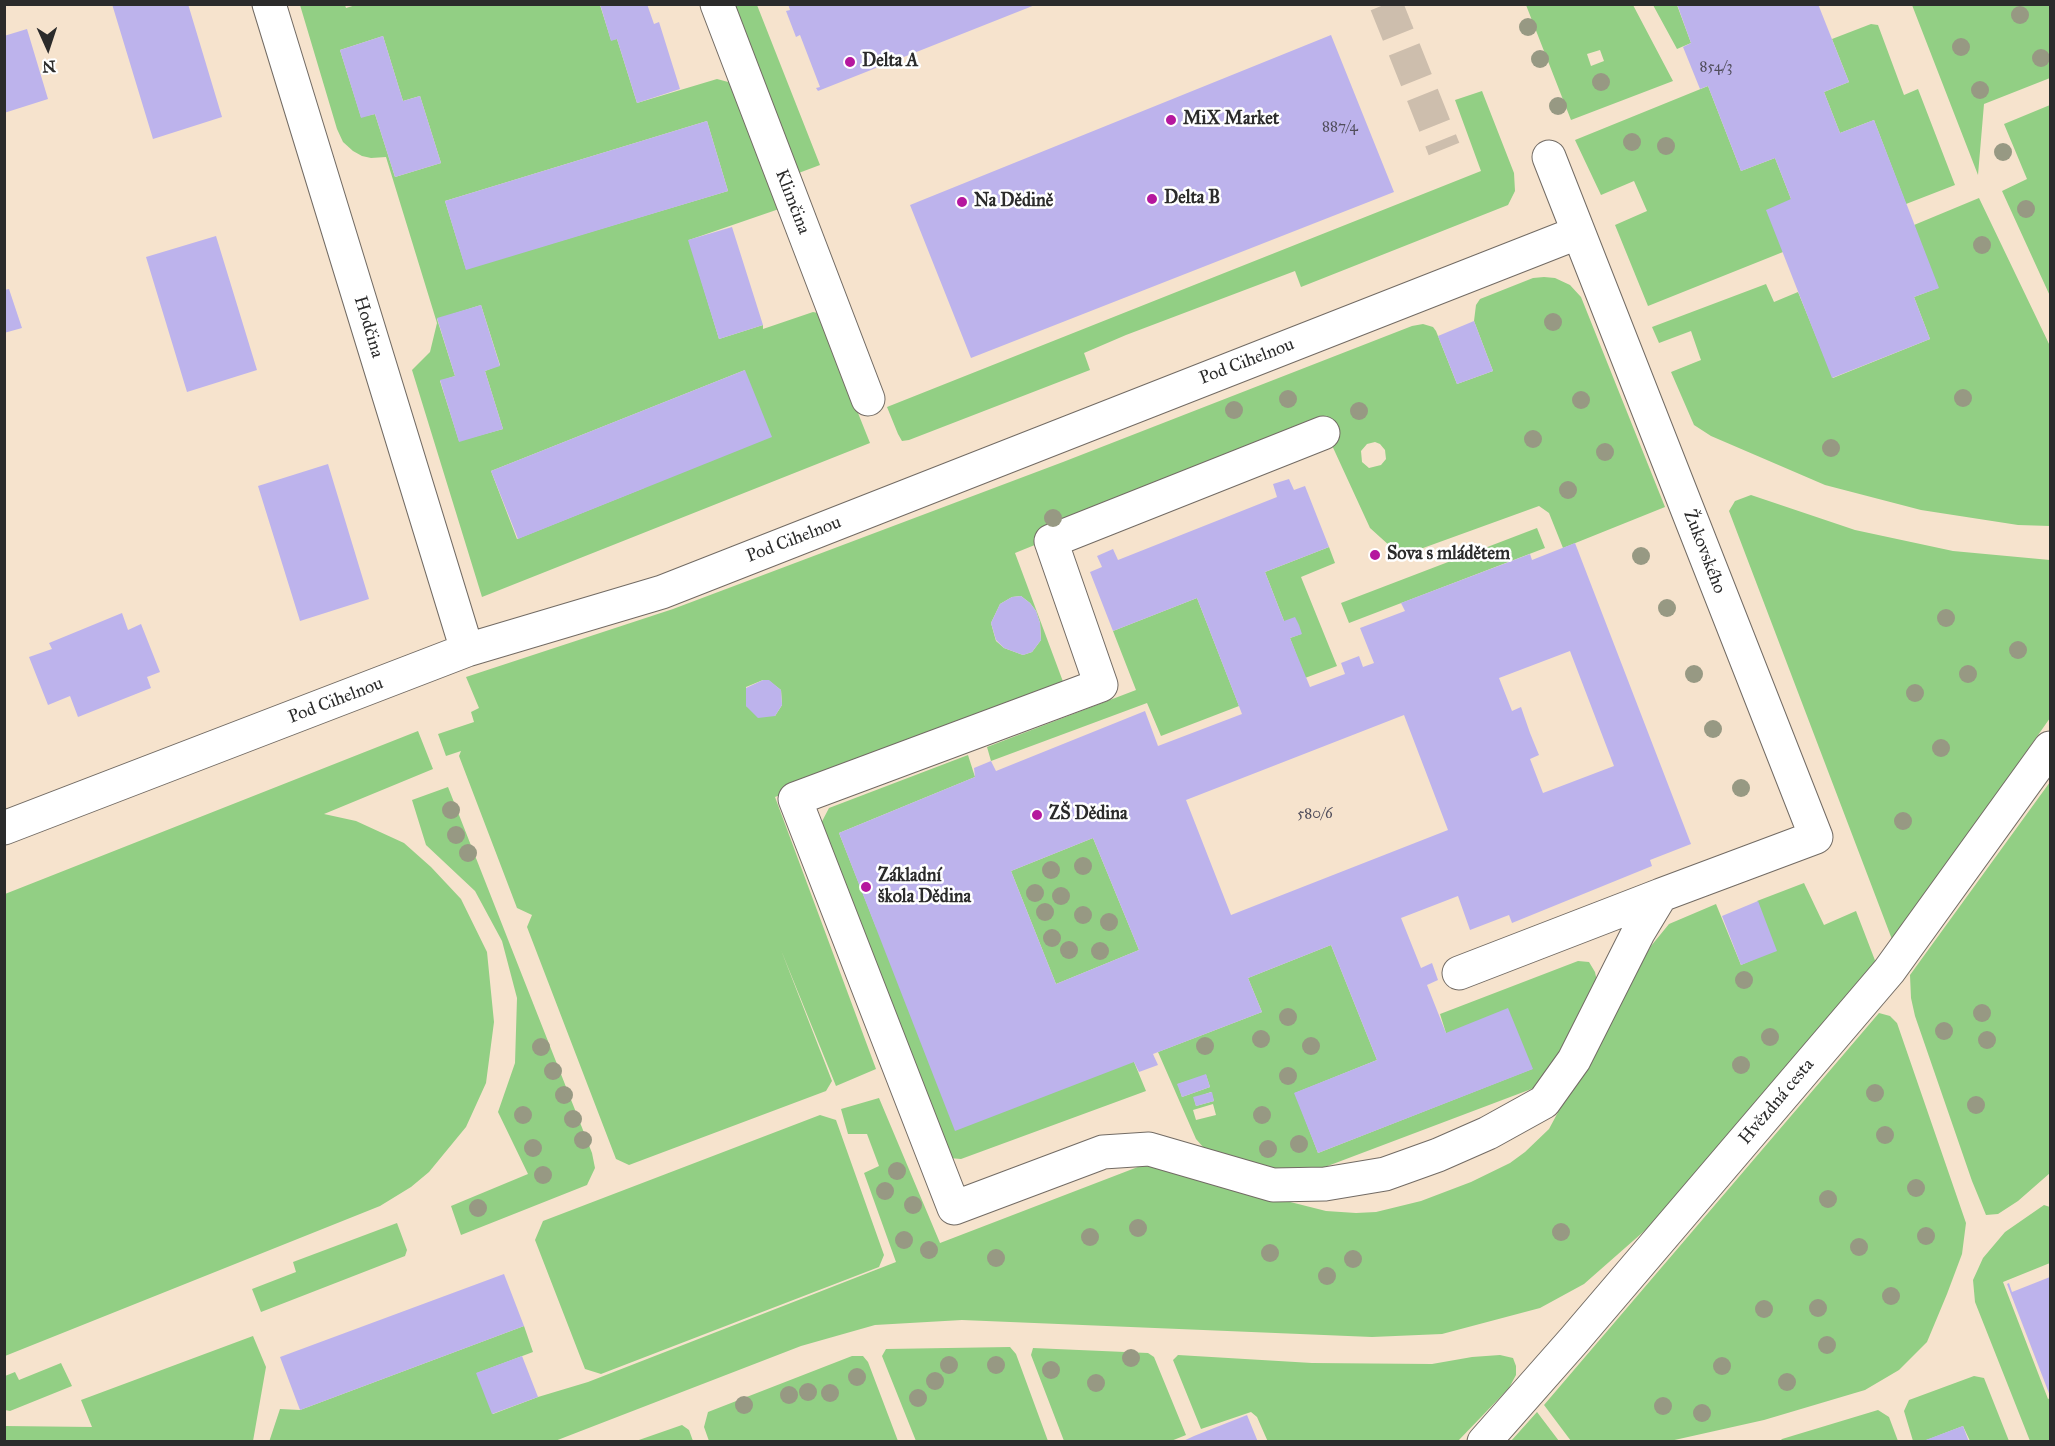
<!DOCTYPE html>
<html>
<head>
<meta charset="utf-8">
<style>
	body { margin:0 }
	#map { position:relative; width:2055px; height:1446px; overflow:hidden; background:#f6e3cd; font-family:"IM FELL Great Primer",serif }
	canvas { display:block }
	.frame { position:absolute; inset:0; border:6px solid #2b2b2b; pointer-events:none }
	.north { position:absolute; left:18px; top:18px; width:60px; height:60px; -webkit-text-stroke:4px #fff; paint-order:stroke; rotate:177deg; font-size:16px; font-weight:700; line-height:24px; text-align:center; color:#2b2b2b }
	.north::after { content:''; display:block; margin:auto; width:21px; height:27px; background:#2b2b2b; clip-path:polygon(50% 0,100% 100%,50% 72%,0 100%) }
</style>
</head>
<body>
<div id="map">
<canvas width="2055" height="1446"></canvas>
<div class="frame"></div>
<div class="north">N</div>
</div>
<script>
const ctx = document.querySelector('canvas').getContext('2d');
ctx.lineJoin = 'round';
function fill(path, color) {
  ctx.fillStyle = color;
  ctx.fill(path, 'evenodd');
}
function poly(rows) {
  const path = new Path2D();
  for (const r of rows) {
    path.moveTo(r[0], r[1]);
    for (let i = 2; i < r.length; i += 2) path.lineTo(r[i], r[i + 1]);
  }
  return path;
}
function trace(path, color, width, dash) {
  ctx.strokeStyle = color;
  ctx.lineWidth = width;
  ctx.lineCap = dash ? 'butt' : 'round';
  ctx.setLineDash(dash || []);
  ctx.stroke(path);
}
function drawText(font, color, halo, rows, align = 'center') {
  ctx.font = font + ' "IM FELL Great Primer",serif';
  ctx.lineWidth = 5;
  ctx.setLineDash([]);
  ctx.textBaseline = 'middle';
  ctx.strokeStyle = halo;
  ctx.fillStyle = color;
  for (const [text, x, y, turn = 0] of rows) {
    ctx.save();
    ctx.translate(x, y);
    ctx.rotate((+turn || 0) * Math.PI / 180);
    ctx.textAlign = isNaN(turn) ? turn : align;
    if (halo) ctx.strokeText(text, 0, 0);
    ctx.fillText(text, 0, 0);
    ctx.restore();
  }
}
fill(poly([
	[359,4,600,5,611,40,617,39,637,103,717,79,732,83,779,209,689,240,719,339,763,325,763,329,813,312,818,313,870,443,482,597,412,370,430,352,437,323,386,157,371,158,362,156,353,151,343,142,337,129,300,5,345,5,346,8],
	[383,36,403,101,420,96,441,163,395,177,375,114,361,117,340,50],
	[707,121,728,191,466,269,445,201],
	[481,305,500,365,485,371,503,429,459,441,440,381,455,376,437,319],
	[745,370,644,488,517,539,491,471],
	[729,5,757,5,820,165,796,174],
	[1526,5,1633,5,1673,81,1571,120],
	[1600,50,1604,61,1591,66,1587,54],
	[1653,5,1677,5,1691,43,1677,49],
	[1912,5,2050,5,2050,78,1984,104,1978,175],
	[1871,24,1878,25,1904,95,1918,89,1955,185,1906,204,1874,120,1840,133,1824,92,1849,82,1832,39],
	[1708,86,1741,171,1775,158,1791,199,1783,252,1648,306,1615,225,1647,211,1634,181,1601,195,1575,140],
	[1482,91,1514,173,1515,191,1508,205,1301,287,1295,271,1126,335,1084,353,1090,370,909,440,902,441,898,434,887,407,1481,171,1455,100],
	[2050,105,2050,296,2002,191,2027,179,2004,124],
	[1979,198,2050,346,2050,526,2018,525,1921,510,1825,485,1711,436,1694,425,1671,372,1701,360,1691,331,1659,343,1652,327,1766,284,1774,302,1798,292,1833,378,1930,339,1914,297,1938,288,1914,225],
	[1544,277,1555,278,1570,285,1581,297,1665,507,1563,548,1549,513,1539,506,1401,556,1370,528,1324,428,1015,553,1065,687,775,797,876,1069,836,1086,781,950,832,1081,826,1091,629,1165,616,1159,527,927,532,915,517,908,459,756,461,751,446,756,438,734,474,722,471,712,479,708,466,677,673,609,1063,462,1412,326,1423,324,1433,327,1436,331,1457,384,1493,371,1474,321,1476,305,1480,299,1533,278],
	[1375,442,1380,444,1385,450,1386,459,1381,465,1369,468,1362,462,1361,451,1367,444],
	[1021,596,1030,603,1036,611,1040,623,1041,640,1032,652,1023,655,1004,648,996,641,991,623,1000,604,1012,597],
	[763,680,768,680,781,690,782,705,775,716,746,706,746,687],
	[1751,495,1855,530,1953,551,2050,560,2050,718,1893,942,1729,511,1735,501],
	[1537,528,1545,548,1349,623,1341,603],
	[1329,547,1335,563,1301,577,1337,666,1305,678,1290,638,1301,634,1284,621,1265,572],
	[1197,598,1239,706,1161,736,1147,703,991,761,987,747,1136,690,1113,631],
	[418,731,433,769,324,814,356,821,404,843,431,867,461,899,487,952,494,1022,486,1083,466,1127,429,1172,411,1187,380,1206,5,1356,5,894],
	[968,755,975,777,839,833,876,927,1134,1062,1146,1091,961,1159,949,1158,817,831,829,808],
	[2050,782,2050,1173,2018,1201,1998,1214,1986,1215,1972,1181,1915,1016,1911,998,1910,975],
	[448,787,592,1153,595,1168,587,1185,461,1235,451,1206,528,1174,498,1112,515,1063,517,998,502,941,475,891,426,845,412,800],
	[1093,838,1139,950,1056,984,1011,871],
	[1804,883,1824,925,1856,911,1876,963,1650,1226,1584,1284,1540,1308,1442,1334,1372,1337,962,1320,875,1325,801,1346,555,1441,269,1442,280,1409,300,1410,524,1326,533,1352,477,1373,493,1414,538,1397,588,1382,896,1262,864,1173,879,1166,867,1134,848,1134,841,1109,879,1098,940,1243,1143,1165,1326,1211,1356,1213,1376,1212,1421,1201,1471,1182,1510,1163,1525,1152,1549,1129,1599,1036,1651,946,1669,924,1716,904,1741,965,1775,950,1757,901],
	[1331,945,1377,1060,1295,1093,1318,1153,1532,1069,1446,1033,1440,1014,1578,961,1589,962,1595,972,1598,986,1542,1085,1317,1170,1285,1171,1210,1155,1196,1139,1158,1052,1262,1012,1248,978],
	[1206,1075,1210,1087,1182,1097,1178,1084],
	[1211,1092,1214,1101,1196,1106,1194,1098],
	[1213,1104,1216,1115,1196,1120,1193,1110],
	[1879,1013,1890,1016,1897,1023,1966,1223,1962,1254,1947,1294,1927,1342,1899,1370,1865,1390,1764,1420,1670,1441,1571,1441,1544,1405],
	[820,1115,836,1120,884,1255,879,1267,601,1374,585,1369,535,1240,543,1221],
	[2044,1205,2050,1207,2050,1263,2003,1282,2048,1399,2050,1398,2050,1441,2030,1441,1975,1302,1973,1280,1983,1258,2005,1232],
	[397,1223,407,1250,405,1256,261,1312,252,1289,296,1272,293,1262],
	[253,1336,266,1367,253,1441,5,1441,5,1426,92,1427,81,1400],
	[1010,1347,1016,1354,1048,1441,916,1441,882,1356,886,1349],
	[1033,1348,1148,1353,1154,1357,1186,1435,1171,1441,1064,1441,1031,1355],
	[1178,1355,1312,1363,1432,1364,1472,1357,1500,1355,1513,1358,1516,1366,1516,1375,1509,1388,1458,1441,1268,1442,1257,1417,1251,1412,1201,1429,1173,1360],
	[852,1356,863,1356,868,1362,898,1441,709,1441,704,1427,708,1412],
	[61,1363,72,1386,10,1411,5,1410,5,1376,15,1372,19,1380],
	[1974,1376,1984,1378,2009,1441,1970,1441,1963,1426,1924,1441,1913,1441,1904,1411,1909,1400],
	[1878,1410,1889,1417,1898,1441,1780,1441,1782,1439],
	[1537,1412,1559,1441,1511,1441],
	[682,1425,689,1430,693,1441,636,1441]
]), '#92cf84');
fill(poly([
	[112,4,188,4,222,117,153,139],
	[600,4,647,4,654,24,659,22,680,89,637,103,617,39,611,41],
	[788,4,1035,4,1035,5,818,91,816,88,820,87,800,35,796,37,786,11,790,10],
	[1677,4,1818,4,1849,82,1824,92,1840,133,1874,120,1939,288,1914,297,1930,339,1832,378,1766,210,1791,199,1775,158,1741,171,1708,86,1700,89,1683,47,1691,43],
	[27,29,48,99,4,113,4,36],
	[1331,35,1394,192,971,358,910,205],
	[383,36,403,101,420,96,441,163,395,177,375,114,361,118,340,50],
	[707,121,728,191,466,270,445,201],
	[732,227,763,325,719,339,688,240],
	[216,236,257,370,187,392,146,257],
	[9,289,22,328,4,333,4,290],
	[481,305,500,366,485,371,503,429,459,442,440,380,455,376,437,318],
	[1474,321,1493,371,1457,384,1438,336],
	[745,370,772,437,518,539,491,471],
	[328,464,369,599,300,621,258,486],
	[1289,479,1294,490,1305,486,1329,547,1265,572,1284,621,1295,617,1299,625,1302,634,1290,638,1310,687,1345,674,1341,663,1359,656,1363,667,1374,663,1360,628,1405,611,1401,603,1530,554,1532,560,1575,543,1691,844,1650,860,1652,866,1512,923,1509,915,1470,930,1458,896,1401,918,1421,968,1432,963,1438,980,1427,985,1446,1033,1508,1008,1533,1069,1318,1153,1294,1093,1377,1060,1331,945,1248,978,1262,1012,1153,1054,1158,1065,1139,1072,1134,1062,955,1131,839,833,975,777,974,768,991,761,996,771,1145,711,1158,746,1242,714,1197,598,1113,631,1090,572,1102,567,1097,556,1113,549,1118,560,1277,497,1273,484],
	[1570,651,1614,766,1543,793,1530,759,1539,755,1530,733,1521,707,1512,711,1499,678],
	[1404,715,1448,830,1231,915,1186,800],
	[1093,838,1139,950,1056,984,1011,871],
	[1021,596,1030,603,1036,611,1040,623,1041,640,1032,652,1023,655,1004,648,996,640,991,623,1000,604,1012,597],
	[122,613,128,630,141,624,160,672,147,677,151,688,78,717,70,696,48,705,29,657,52,649,49,643],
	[763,680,769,680,781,690,782,705,775,716,758,718,746,706,746,688],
	[1758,901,1777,951,1741,965,1722,916],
	[1206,1074,1210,1087,1182,1097,1177,1084],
	[1212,1092,1214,1101,1196,1106,1193,1097],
	[504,1274,524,1326,300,1410,280,1357],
	[2050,1277,2049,1387,2050,1396,2007,1284,2009,1283,2012,1292],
	[522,1356,538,1397,492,1414,476,1373],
	[1247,1415,1258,1442,1181,1442,1194,1436],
	[1963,1426,1969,1442,1923,1442,1923,1441]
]), '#bdb3ec');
trace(poly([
	[1386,4,1444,149]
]), '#cdbead', 33, [33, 16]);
const minor = poly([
	[269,4,467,650],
	[717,4,868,399],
	[1323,433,1051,541,1101,685,795,799,954,1208,1103,1152,1149,1149,1273,1185,1325,1184,1385,1174,1438,1155,1488,1133,1544,1102,1574,1060,1638,933,1661,895,1816,837,1549,157],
	[4,828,467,650,662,592,1577,233],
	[1459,973,1661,895],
	[1484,1442,1574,1340,1889,971,2050,748]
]);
trace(minor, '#726b64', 35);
trace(minor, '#fff', 33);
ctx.fillStyle = '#979983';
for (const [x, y] of [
	[2020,15],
	[1528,27],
	[1961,47],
	[2041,58],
	[1540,59],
	[1601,82],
	[1980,90],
	[1558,106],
	[1632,142],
	[1666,146],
	[2003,152],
	[2026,209],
	[1982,245],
	[1553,322],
	[1963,398],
	[1288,399],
	[1581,400],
	[1234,410],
	[1359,411],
	[1533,439],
	[1831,448],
	[1605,452],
	[1568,490],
	[1053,518],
	[1641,556],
	[1667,608],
	[1946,618],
	[2018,650],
	[1694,674],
	[1968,674],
	[1915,693],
	[1713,729],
	[1941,748],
	[1741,788],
	[451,810],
	[1903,821],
	[456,835],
	[468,853],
	[1083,866],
	[1051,870],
	[1035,893],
	[1061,896],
	[1045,912],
	[1083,915],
	[1109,922],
	[1052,938],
	[1069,950],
	[1100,951],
	[1744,980],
	[1982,1013],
	[1288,1017],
	[1944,1031],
	[1770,1037],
	[1261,1039],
	[1987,1040],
	[1205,1046],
	[1311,1046],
	[541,1047],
	[1741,1065],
	[553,1071],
	[1288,1076],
	[1875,1093],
	[564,1095],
	[1976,1105],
	[523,1115],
	[1262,1115],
	[573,1119],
	[1885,1135],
	[583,1140],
	[1299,1144],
	[533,1148],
	[1268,1149],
	[897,1171],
	[543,1175],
	[1916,1188],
	[885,1191],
	[1828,1199],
	[913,1205],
	[478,1208],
	[1138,1228],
	[1561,1232],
	[1926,1236],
	[1090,1237],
	[904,1240],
	[1859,1247],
	[929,1250],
	[1270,1253],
	[996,1258],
	[1353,1259],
	[1327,1276],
	[1891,1296],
	[1818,1308],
	[1764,1309],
	[1827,1345],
	[1131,1358],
	[949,1365],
	[996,1365],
	[1722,1366],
	[1051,1370],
	[857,1377],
	[935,1381],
	[1787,1382],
	[1096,1383],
	[808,1392],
	[830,1393],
	[789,1395],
	[918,1398],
	[744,1405],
	[1663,1406],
	[1702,1413]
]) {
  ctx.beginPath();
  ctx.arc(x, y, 9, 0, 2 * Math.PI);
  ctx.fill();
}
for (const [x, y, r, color] of [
	[850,62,6,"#b5179e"],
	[1171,120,6,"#b5179e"],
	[1152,199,6,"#b5179e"],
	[962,202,6,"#b5179e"],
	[1375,555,6,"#b5179e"],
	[1037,815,6,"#b5179e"],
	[866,887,6,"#b5179e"]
]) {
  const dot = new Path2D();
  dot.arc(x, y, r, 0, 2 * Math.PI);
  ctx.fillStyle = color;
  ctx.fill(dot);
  trace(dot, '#fff', 2);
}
drawText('15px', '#504d5b', null, [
	["854/3",1716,67],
	["887/4",1340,127],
	["580/6",1315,814]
]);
drawText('bold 18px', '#2b2b2b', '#fff', [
	["Delta A",862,62],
	["MiX Market",1183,120],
	["Delta B",1164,199],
	["Na Dědině",974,202],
	["Sova s mládětem",1387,555],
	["ZŠ Dědina",1049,815],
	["Základní",878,877],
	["škola Dědina",878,898]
], 'left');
drawText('18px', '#2b2b2b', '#fff', [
	["Klimčina",792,202,69],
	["Hodčina",368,327,73],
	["Pod Cihelnou",1247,362,-21],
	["Pod Cihelnou",794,540,-21],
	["Žukovského",1704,552,69],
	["Pod Cihelnou",336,701,-21],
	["Hvězdná cesta",1777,1102,-50]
]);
</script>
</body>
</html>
